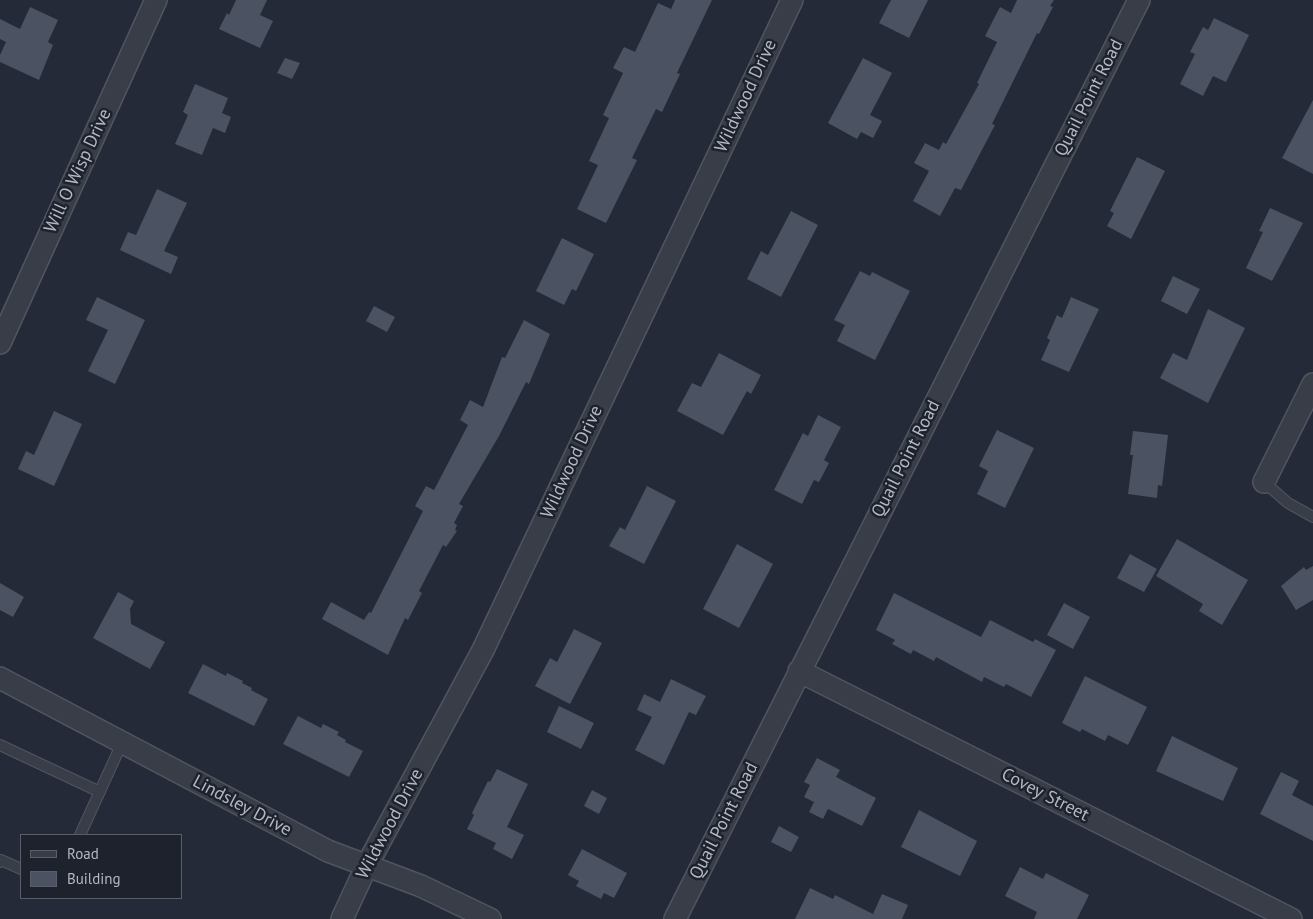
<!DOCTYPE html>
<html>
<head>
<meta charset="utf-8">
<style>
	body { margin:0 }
	#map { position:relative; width:1313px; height:919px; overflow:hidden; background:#242a37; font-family:"PT Sans",sans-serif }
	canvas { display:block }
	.legend { position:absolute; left:20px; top:834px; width:162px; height:65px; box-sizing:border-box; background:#1d222d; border:1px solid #595e69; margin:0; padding:6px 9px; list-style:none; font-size:15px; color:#b3b8c4 }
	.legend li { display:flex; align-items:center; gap:10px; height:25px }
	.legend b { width:25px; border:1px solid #595e69 }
</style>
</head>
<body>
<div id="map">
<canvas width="1313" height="919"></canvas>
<ul class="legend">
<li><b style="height:6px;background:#383d48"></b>Road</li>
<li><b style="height:14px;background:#4b5261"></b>Building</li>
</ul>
</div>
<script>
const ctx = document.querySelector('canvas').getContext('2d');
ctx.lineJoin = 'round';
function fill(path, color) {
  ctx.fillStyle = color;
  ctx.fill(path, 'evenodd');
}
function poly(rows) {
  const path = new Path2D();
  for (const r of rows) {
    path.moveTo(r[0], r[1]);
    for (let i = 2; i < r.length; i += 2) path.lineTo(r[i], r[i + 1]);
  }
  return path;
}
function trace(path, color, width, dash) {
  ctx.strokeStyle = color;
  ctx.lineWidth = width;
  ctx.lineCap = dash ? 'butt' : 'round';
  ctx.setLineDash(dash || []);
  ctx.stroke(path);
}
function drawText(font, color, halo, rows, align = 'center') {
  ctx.font = font + ' "PT Sans",sans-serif';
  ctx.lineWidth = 5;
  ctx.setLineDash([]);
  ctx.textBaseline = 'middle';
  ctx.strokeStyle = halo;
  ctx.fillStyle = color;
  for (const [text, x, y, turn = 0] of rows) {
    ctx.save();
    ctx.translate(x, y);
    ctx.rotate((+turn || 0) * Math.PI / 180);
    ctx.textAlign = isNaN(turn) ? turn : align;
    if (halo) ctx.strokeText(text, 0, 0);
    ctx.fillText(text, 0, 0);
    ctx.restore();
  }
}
fill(poly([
	[236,0,267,0,260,15,273,21,260,48,219,29,227,13,229,15],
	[675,0,712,0,677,73,680,74,662,112,656,109,632,158,637,160,606,223,577,209,598,165,589,161,609,118,603,115,623,73,613,68,624,47,635,52,658,3,671,9],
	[891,0,928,0,909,38,879,23],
	[1017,0,1054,0,1050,6,1053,7,1039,34,1037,33,992,124,995,125,961,190,955,188,940,216,913,201,929,171,914,163,925,143,939,150,943,142,946,144,979,84,977,83,997,42,985,36,1000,7,1011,13],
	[30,7,58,20,48,42,53,45,39,80,0,62,0,55,6,42,0,39,0,19,20,29],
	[1214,18,1249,35,1226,82,1213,76,1203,96,1180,84,1195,54,1190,52,1203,27,1208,30],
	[285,58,300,63,292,79,277,73],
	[863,58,892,73,870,115,882,121,873,138,861,132,857,139,828,123],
	[195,84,228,98,222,113,231,117,225,133,213,128,202,155,175,144,188,115,183,112],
	[1313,100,1313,174,1282,158],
	[1137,157,1165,171,1131,239,1107,226,1114,213,1110,211],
	[157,189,187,203,164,251,178,257,171,274,120,250,128,232,136,235],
	[1270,208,1303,223,1272,281,1246,268,1263,232,1259,231],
	[791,211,818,225,781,297,747,279,761,251,768,255],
	[562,238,594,254,576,291,572,289,564,305,536,291],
	[860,271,870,276,872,272,910,291,875,360,837,341,845,325,834,320],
	[1173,276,1200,289,1187,314,1161,301],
	[97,297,145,320,115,384,88,371,108,330,86,320],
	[1071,297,1099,309,1069,372,1041,360,1050,340,1047,338,1057,315,1062,318],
	[374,306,395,317,387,332,366,321],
	[1208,309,1245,328,1208,403,1160,378,1173,353,1187,360],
	[524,320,550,334,529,384,526,382,499,436,459,504,463,506,454,523,457,525,455,530,457,531,446,547,443,545,419,591,422,593,408,620,405,618,388,655,322,619,331,602,364,620,369,612,371,613,423,511,415,506,426,486,434,490,468,425,460,420,470,400,483,407,502,357,505,358],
	[719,353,761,375,751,394,747,391,723,435,677,411,692,383,701,387],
	[54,411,82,424,54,486,18,469,26,451,34,455],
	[818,415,841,427,824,460,829,463,819,482,814,480,802,504,774,490,803,433,808,436],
	[997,430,1034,448,1005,508,977,494,988,471,979,466],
	[1133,431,1168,435,1162,486,1158,485,1157,498,1128,494,1133,455,1130,455],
	[647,486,676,501,644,564,609,546,620,527,625,530],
	[1177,539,1248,580,1222,625,1199,611,1203,604,1156,576],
	[737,544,773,564,739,628,703,609],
	[1130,554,1157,569,1144,592,1117,578],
	[1313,566,1313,600,1296,610,1281,586,1304,567,1306,570],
	[0,583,24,597,13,617,0,610],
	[118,592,134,601,130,609,131,624,165,642,150,669,93,638],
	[894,593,981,637,990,620,1033,642,1035,639,1056,650,1031,697,1006,684,1004,687,984,677,982,682,936,657,934,661,913,650,911,654,892,644,895,640,876,630],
	[1064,603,1090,617,1073,649,1047,635],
	[574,629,602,643,570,704,535,686,550,658,557,662],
	[203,664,226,676,227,673,243,681,242,683,252,688,251,690,268,699,254,726,188,693],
	[1085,676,1147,707,1128,745,1108,735,1105,741,1082,729,1080,732,1062,723],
	[671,679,706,696,696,715,689,712,664,765,635,750,652,717,637,710,644,694,660,702],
	[559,706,594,723,581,749,547,732],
	[298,716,321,728,323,724,339,732,337,735,346,740,345,742,363,751,349,777,283,744],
	[1172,736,1238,768,1223,801,1156,771],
	[817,758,840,770,836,777,876,798,862,826,828,809,823,819,809,812,814,802,804,797,810,785,804,782],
	[497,769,528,784,507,827,524,835,512,859,493,849,496,843,467,829,474,815,472,813,488,781,490,782],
	[1281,772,1299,781,1292,795,1313,806,1313,841,1260,814],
	[592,790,607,798,599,814,584,806],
	[919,810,977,841,960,876,901,847],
	[779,826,799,837,791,852,771,842],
	[582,849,627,873,614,898,604,893,601,899,576,886,579,881,568,875],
	[1020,867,1043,879,1046,873,1089,895,1077,919,1034,919,1037,912,1005,896],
	[810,888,833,899,835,895,873,914,882,894,908,905,902,919,795,919]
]), '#4b5261');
const service = poly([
	[1264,482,1288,503,1313,517],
	[0,745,100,792],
	[80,835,122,743],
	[0,862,1,860,21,869]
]);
const minor = poly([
	[0,343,156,0],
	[1264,482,1313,384],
	[799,671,1291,919],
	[0,678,328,851,421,886,490,919],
	[342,919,366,867,483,650,792,0],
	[675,919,1139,0]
]);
trace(service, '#505560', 12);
trace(minor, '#505560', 24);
trace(service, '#383d48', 10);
trace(minor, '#383d48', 21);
drawText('18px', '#b3b8c4', '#1d222d', [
	["Wildwood Drive",746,96,-65],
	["Quail Point Road",1089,98,-63],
	["Will O Wisp Drive",78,171,-65],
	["Quail Point Road",906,459,-63],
	["Wildwood Drive",572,462,-65],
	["Covey Street",1045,795,27],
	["Lindsley Drive",242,806,28],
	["Quail Point Road",724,821,-63],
	["Wildwood Drive",390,824,-62]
]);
</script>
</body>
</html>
